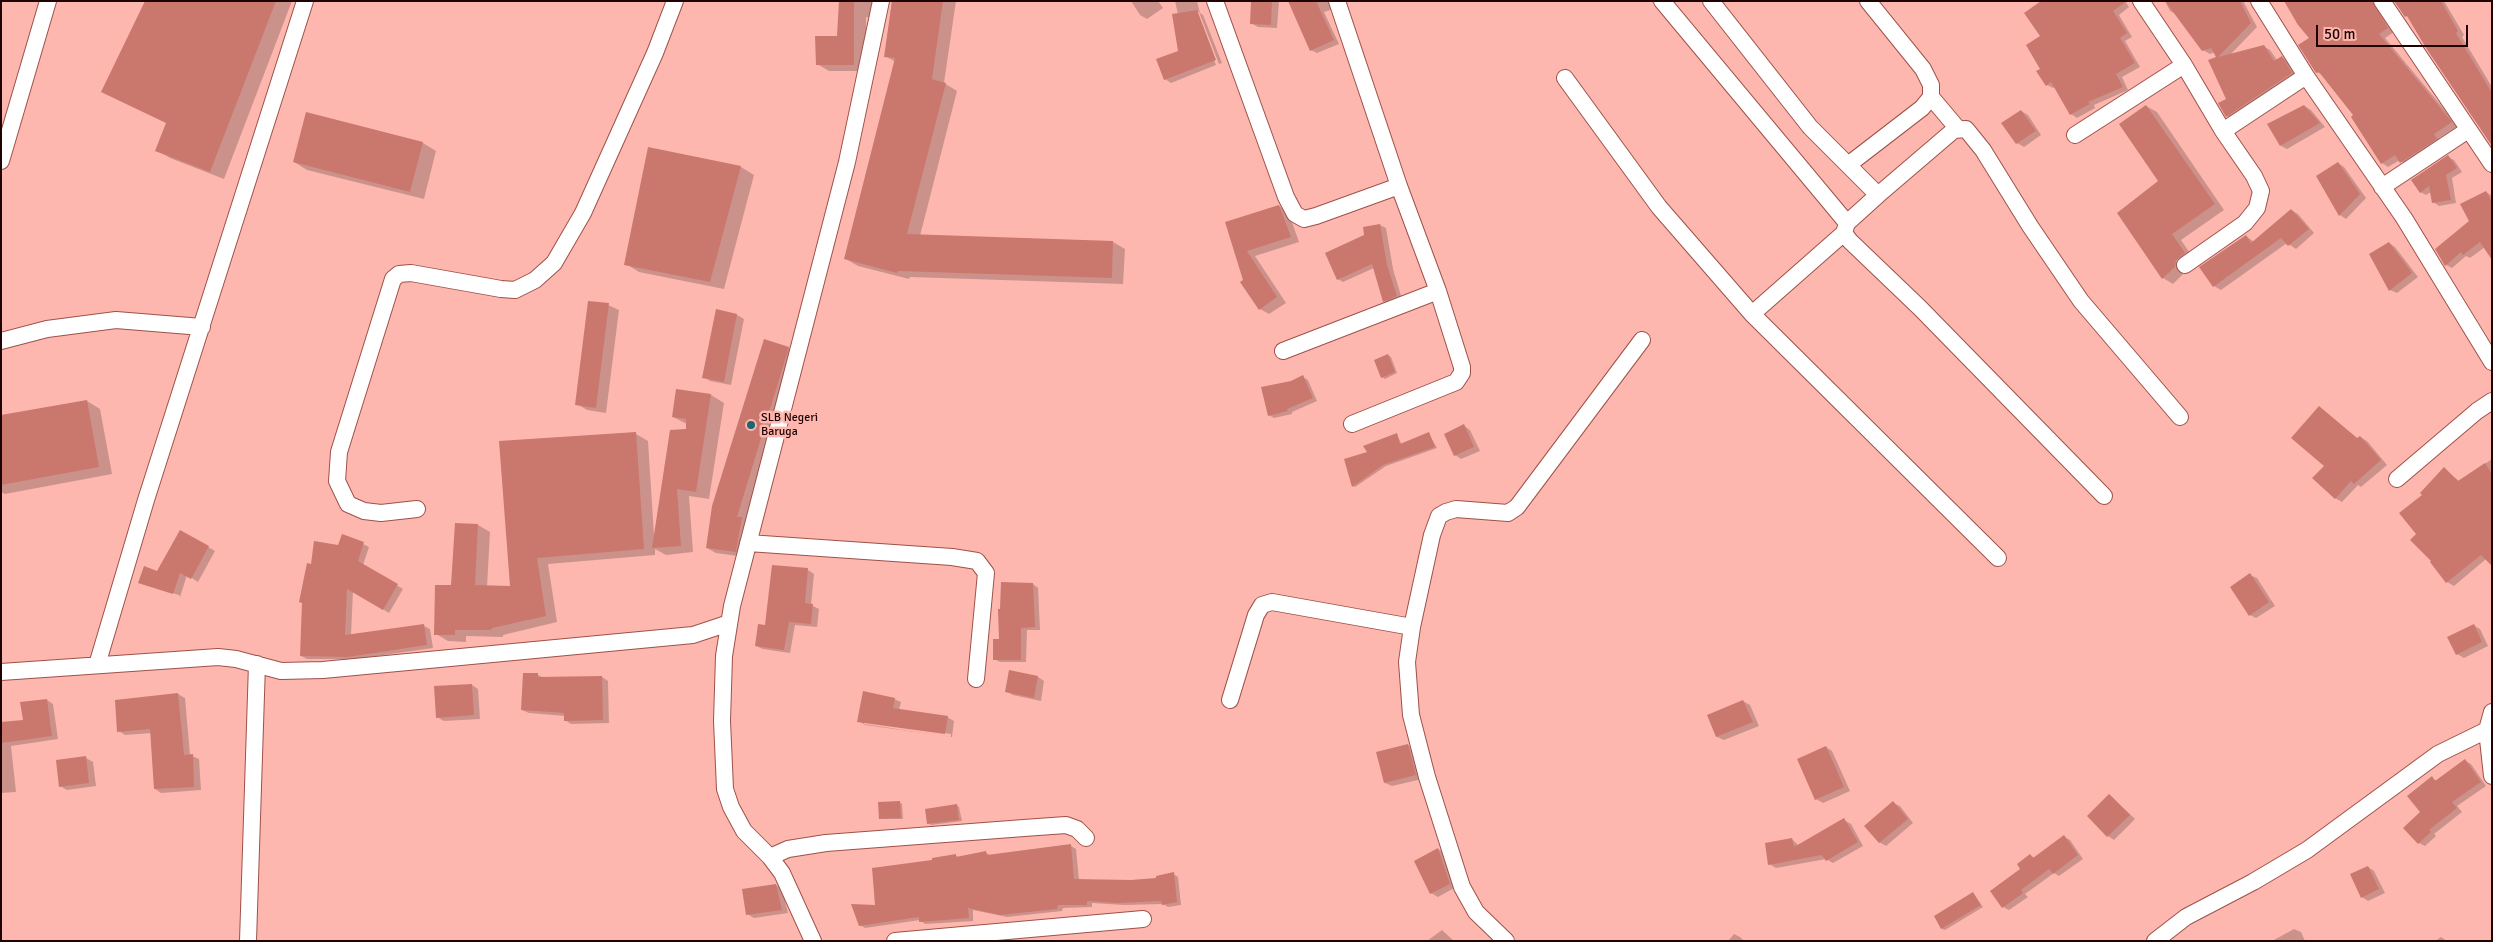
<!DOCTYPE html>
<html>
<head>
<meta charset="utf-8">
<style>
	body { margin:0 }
	#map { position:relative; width:2493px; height:942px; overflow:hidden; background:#feb7ae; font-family:Signika,sans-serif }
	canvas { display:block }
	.frame { position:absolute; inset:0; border:2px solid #1e0302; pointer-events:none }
	.scale { position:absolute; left:2316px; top:25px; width:152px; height:22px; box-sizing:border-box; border:2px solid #1e0302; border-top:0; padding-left:6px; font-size:15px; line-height:18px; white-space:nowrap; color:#1e0302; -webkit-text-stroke:4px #feb7ae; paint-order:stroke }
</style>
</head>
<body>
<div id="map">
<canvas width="2493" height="942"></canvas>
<div class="frame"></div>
<div class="scale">50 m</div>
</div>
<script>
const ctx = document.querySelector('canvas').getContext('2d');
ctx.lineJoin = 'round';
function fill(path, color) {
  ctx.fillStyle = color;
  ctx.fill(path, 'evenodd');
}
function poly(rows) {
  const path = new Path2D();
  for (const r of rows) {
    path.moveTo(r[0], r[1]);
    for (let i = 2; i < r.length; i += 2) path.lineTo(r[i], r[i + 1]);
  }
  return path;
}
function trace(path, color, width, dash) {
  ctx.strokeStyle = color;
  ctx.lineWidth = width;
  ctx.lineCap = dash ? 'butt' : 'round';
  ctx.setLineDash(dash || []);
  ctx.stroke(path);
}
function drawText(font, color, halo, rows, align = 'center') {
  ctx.font = font + ' Signika,sans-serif';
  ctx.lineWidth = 5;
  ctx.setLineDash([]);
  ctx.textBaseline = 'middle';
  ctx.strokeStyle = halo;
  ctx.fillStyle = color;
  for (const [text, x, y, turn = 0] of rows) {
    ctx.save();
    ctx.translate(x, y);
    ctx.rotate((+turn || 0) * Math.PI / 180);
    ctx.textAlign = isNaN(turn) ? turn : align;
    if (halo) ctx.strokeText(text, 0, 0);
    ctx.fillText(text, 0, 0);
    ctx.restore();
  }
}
fill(poly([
	[146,1,292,1,224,179,170,158,157,150,167,123],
	[840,1,887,1,880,18,866,17,866,71,829,71,817,64,838,37],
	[892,1,956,1,944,83,957,91,920,236,1113,242,1125,249,1123,284,910,277,909,279,858,266,846,259,896,62,885,56],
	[1131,1,1158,1,1163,8,1147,19,1140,15],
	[1175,1,1197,1,1200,13,1203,15,1222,63,1219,64,1199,12,1196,12,1216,65,1171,83,1165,79,1186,49],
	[1253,1,1279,1,1277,28,1258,27,1251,23],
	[1289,1,1331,1,1333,9,1324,12,1339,44,1317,53,1311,50],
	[2125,1,2129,7,2119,15,2132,37,2125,41,2140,67,2122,77,2128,90,2094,105,2095,108,2077,118,2071,114,2055,86,2053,88,2047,85,2041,69,2027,45],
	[2165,1,2243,1,2257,27,2230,55,2263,46,2270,50,2277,60,2282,57,2288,61,2298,77,2234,120,2227,116,2227,100,2218,58,2215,52,2210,54,2203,50,2176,14,2170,11],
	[2285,1,2381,1,2394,32,2385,38,2458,126,2439,138,2443,143,2408,166,2400,160,2388,167,2382,163,2355,116,2324,76,2317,72,2310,39],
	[2395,1,2444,1,2464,35,2462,37,2492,87,2492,141,2410,18],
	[2146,106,2157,112,2224,210,2181,240,2194,259,2185,272,2173,284,2163,278,2160,182],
	[2304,106,2311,110,2325,127,2287,149,2281,146],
	[2021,111,2028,115,2041,135,2024,147,2017,143,2003,124],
	[423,143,436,151,424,199,307,170,294,162],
	[2448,157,2454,160,2462,172,2452,178,2456,203,2439,206,2433,202,2431,192,2426,195,2420,192],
	[2338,163,2344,167,2366,198,2346,219,2340,215],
	[741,167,754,175,724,289,639,272,626,264],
	[2486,192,2492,196,2492,258,2485,247,2470,258,2466,256,2452,268,2446,265],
	[1279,206,1288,211,1299,242,1255,256,1286,303,1269,314,1260,309,1245,280,1226,223],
	[2291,210,2298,214,2314,233,2296,249,2287,243,2221,290,2214,286,2201,267,2246,236,2254,242],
	[1380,225,1386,228,1393,269,1402,299,1389,304,1384,301,1374,268,1343,282,1338,279,1366,236,1364,228],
	[2389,243,2395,247,2418,277,2397,293,2390,290],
	[608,305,619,310,606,413,587,410,577,404],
	[717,311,737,315,744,319,731,385,710,381,704,377],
	[788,348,798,353,745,557,716,553,707,548],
	[1388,355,1391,357,1397,373,1385,379,1382,377],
	[1303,377,1308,380,1317,401,1292,412,1292,414,1274,418,1269,415,1291,382],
	[677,390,711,395,724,403,709,499,689,496,693,552,666,555,655,549,655,555,548,564,557,622,503,635,503,637,466,636,466,642,448,641,436,634,452,586,456,524,478,525,490,532,487,587,512,588,636,434,648,441,654,535,687,431,687,424,673,417],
	[87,401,100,409,112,474,5,494,1,492,1,417],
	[2319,407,2358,439,2360,437,2367,441,2387,465,2361,487,2358,485,2342,502,2335,498,2326,465],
	[1464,426,1470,430,1480,451,1461,459,1455,455],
	[1429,434,1437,448,1386,466,1355,487,1353,486,1369,453,1397,435,1402,445],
	[2492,459,2492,509,2486,559,2454,586,2447,582,2431,562,2433,561,2418,534,2424,495,2444,469,2459,481],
	[181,531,215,551,198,582,187,575,180,597,179,595,140,583,158,572],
	[363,544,369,547,363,565,403,589,389,613,353,591,351,635,424,626,430,629,433,648,355,659,307,659,301,656,312,565,339,546],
	[808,570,814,574,811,605,819,609,817,627,795,625,790,653,763,649,756,646],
	[2250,575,2257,578,2275,606,2256,618,2250,615],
	[1033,584,1038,588,1040,630,1027,630,1026,662,1000,662,994,659,1000,640],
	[2473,625,2480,629,2488,646,2464,658,2457,654],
	[1010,672,1038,677,1044,681,1041,701,1013,695,1006,691],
	[538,675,544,678,602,677,608,681,609,723,571,724,565,720,565,716,529,713,522,710],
	[472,685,478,689,480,719,444,721,437,717],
	[178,694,185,698,190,755,199,759,201,790,161,793,155,789,152,733,125,735,119,731,116,701],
	[894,699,901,702,899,710,947,717,954,721,952,737,865,725,859,721],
	[864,721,951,734,951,737,864,724],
	[47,700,53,704,58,739,11,746,16,792,1,793,1,724,24,721],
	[1743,701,1750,705,1759,726,1724,740,1717,737,1709,716],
	[1408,745,1415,749,1422,779,1392,786,1385,783],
	[1826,747,1832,751,1850,791,1823,803,1816,799],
	[86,758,93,762,96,786,67,790,60,786],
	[2465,761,2471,764,2486,786,2457,806,2462,812,2434,834,2436,836,2425,846,2419,843,2422,812,2432,778,2437,781],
	[2110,795,2135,819,2114,840,2108,836],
	[899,802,902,804,903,819,880,819],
	[1893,803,1900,806,1913,823,1886,846,1879,842],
	[956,805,959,807,962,821,931,825,928,823],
	[1844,820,1851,824,1863,846,1833,863,1826,859,1776,868,1769,864,1792,839,1799,846],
	[2064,837,2070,840,2083,859,2059,876,2054,873,2025,894,2028,897,2009,910,2003,907,2030,855,2035,858],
	[1071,846,1076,849,1079,880,1158,880,1173,874,1178,877,1181,905,1168,907,1163,904,1124,905,1092,903,1092,907,1063,908,1062,911,1007,917,973,910,973,921,925,924,920,920,865,928,860,925,877,906,934,861,955,855,960,858,985,852,991,856],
	[1438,849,1445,853,1456,887,1438,897,1431,893,1415,861],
	[2368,867,2374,871,2385,893,2368,901,2362,897],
	[776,885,782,889,788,913,754,918,747,914],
	[1973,894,1983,907,1945,930,1942,929,1935,917],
	[2294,929,2301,932,2305,941,2272,941],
	[1442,930,1454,941,1427,941],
	[1734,934,1740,937,1744,941,1728,941],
	[2441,937,2447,941,2435,941]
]), '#0003');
fill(poly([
	[145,1,276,1,210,172,155,151,166,123,101,92],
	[839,1,854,1,854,65,816,65,815,36,837,36],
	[892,1,943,1,932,79,946,83,907,234,1113,241,1112,278,898,271,897,273,844,259,895,58,884,57],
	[1251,1,1272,1,1271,25,1250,24],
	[1288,1,1316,1,1334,40,1310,51],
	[2041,1,2127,1,2113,11,2127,33,2120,38,2135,63,2116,74,2123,87,2088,102,2090,104,2070,115,2051,82,2046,86,2036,71,2040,69,2026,45,2040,36,2024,13],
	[2165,1,2240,1,2251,23,2218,57,2264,45,2274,61,2282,56,2292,73,2226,117,2218,103,2226,99,2208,60,2216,57,2211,48,2202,51],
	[2284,1,2372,1,2388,28,2379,34,2452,122,2434,134,2437,139,2400,163,2395,155,2381,164,2351,117,2353,115,2319,72,2316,73,2298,45,2309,38,2298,25],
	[2394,1,2441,1,2458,31,2456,33,2492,93,2492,146,2426,48,2407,16,2405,17],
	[1197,10,1216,60,1164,80,1156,59,1178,51,1172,14],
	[2146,105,2215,204,2172,234,2185,253,2176,260,2175,267,2162,279,2117,213,2158,181,2119,124],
	[2304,105,2320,123,2280,146,2267,124],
	[2021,110,2036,131,2016,144,2001,123],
	[306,112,423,142,410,192,293,162],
	[648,147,741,166,710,282,624,265],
	[2448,155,2457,168,2446,175,2451,200,2432,203,2429,186,2420,193,2411,180],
	[2338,162,2360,194,2339,216,2316,176],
	[2486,191,2492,202,2492,260,2480,242,2463,255,2461,252,2445,266,2435,249,2469,221,2460,204],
	[1279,205,1291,237,1247,251,1277,297,1259,310,1240,282,1243,280,1225,222],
	[2291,209,2309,229,2288,246,2281,238,2213,287,2199,267,2246,235,2251,243],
	[1380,224,1387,265,1397,296,1383,302,1372,264,1337,280,1325,253,1364,235,1363,227],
	[2389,242,2412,273,2389,291,2369,254],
	[588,301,609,303,596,408,575,405],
	[716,309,737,314,724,382,702,378],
	[764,339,789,347,737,517,742,517,736,552,706,548,712,506],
	[1388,354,1395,372,1381,378,1374,360],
	[1303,375,1313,398,1287,409,1288,411,1268,416,1261,387,1291,381],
	[676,389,711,394,696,492,677,489,681,546,652,548,670,430,686,429,686,419,672,417],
	[87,400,99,467,1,485,1,415],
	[2319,406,2357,438,2360,436,2381,460,2354,484,2351,481,2335,499,2312,478,2324,466,2291,438],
	[1464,424,1474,447,1454,456,1444,434],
	[636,432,644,549,537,558,546,616,492,628,491,630,455,630,455,635,434,635,435,585,451,585,455,523,478,524,475,585,510,586,499,441],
	[1429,432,1435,447,1383,465,1352,487,1344,459,1367,452,1363,446,1397,433,1400,444],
	[2485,463,2492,474,2492,566,2481,555,2446,583,2430,562,2431,561,2410,540,2416,534,2399,513,2422,495,2420,493,2444,467,2458,481],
	[180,530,209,546,191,579,180,573,173,594,138,583,144,566,157,571],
	[342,534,364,542,358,561,398,584,383,610,347,589,345,635,424,624,427,645,348,657,300,656,302,603,299,602,307,563,311,564,314,541,338,545],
	[772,565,808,568,805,603,813,604,811,624,789,622,784,650,755,646,758,624,765,625],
	[2250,573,2269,602,2249,616,2230,587],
	[1001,582,1033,583,1035,627,1021,628,1021,660,993,660,993,639,999,639,998,609,1000,609],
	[2474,624,2482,642,2456,655,2447,637],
	[1009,670,1038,676,1034,698,1005,692],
	[523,673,538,673,538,677,602,676,603,720,564,721,564,713,521,710],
	[472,684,474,715,436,718,434,686],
	[863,691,895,698,893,708,948,716,945,734,857,722],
	[178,693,184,755,193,754,194,787,154,789,150,729,117,732,115,700],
	[47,699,52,736,1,743,1,722,23,720,20,702],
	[1743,700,1753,722,1716,737,1707,715],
	[1408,744,1416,775,1384,783,1376,752],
	[1826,746,1844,787,1815,800,1797,759],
	[86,756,89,783,59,787,56,760],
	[2465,759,2481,782,2452,802,2457,808,2429,830,2431,832,2418,844,2403,828,2420,812,2407,796,2432,776,2435,781],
	[2109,794,2130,815,2107,837,2087,816],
	[900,801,901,818,879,819,878,802],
	[1893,801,1908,819,1879,843,1864,826],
	[957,804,959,820,927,824,925,809],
	[1844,818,1858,842,1826,861,1822,855,1768,865,1765,843,1792,838,1794,847],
	[2064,835,2078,855,2053,874,2049,869,2021,890,2023,893,2002,908,1990,891,2020,869,2017,864,2030,854,2033,858],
	[1071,844,1074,879,1131,880,1156,878,1156,876,1174,872,1177,902,1162,905,1161,901,1118,903,1087,901,1087,905,1058,905,1057,909,1000,915,968,908,969,918,919,922,919,917,859,926,851,904,875,905,872,868,932,860,932,858,956,854,956,857,986,851,987,855],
	[1438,848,1450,884,1430,894,1414,861],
	[2368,866,2379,889,2361,898,2350,874],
	[776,884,782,910,746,915,742,889],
	[1973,892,1981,905,1941,929,1934,916]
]), '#ca776e');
const minor = poly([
	[1215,1,1286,197,1295,214,1304,219,1316,216,1399,186],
	[1337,1,1399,186,1438,291,1462,367,1462,373,1456,382,1352,424],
	[1662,1,1847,223],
	[1711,1,1810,127,1848,165,1922,108,1931,97,1931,85,1923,69,1868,1],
	[2141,1,2184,65],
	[2259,1,2306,76,2404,218,2492,362],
	[2382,1,2492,164],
	[1565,78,1659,207,1752,314],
	[1931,97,1958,129],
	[2075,135,2184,65,2223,131,2306,76],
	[1,161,48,1],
	[1848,165,1878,195,1954,130,1966,129,1983,150,2030,226,2081,301,2180,417],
	[2382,187,2468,130],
	[1878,195,1847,223,1844,233,1850,241,1920,308,2104,496],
	[1844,233,1752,314,1998,558],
	[2185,265,2245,223,2257,208,2261,191,2254,176,2223,131],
	[1,341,47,329,116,320,202,327],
	[1283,351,1438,291],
	[2397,479,2477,411,2492,401],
	[417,509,381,513,364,511,348,504,337,481,339,452,393,279,399,274,411,273,501,289,515,290,535,280,554,263,583,213,655,53,675,1],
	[748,543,952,557,977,561,986,573,976,679],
	[97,665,146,500,305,1],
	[1,672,218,657,236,659,281,671,323,670,693,635,729,623],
	[1230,700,1256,615,1262,605,1272,602,1412,627],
	[2492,712,2487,730,2492,776],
	[770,857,788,849,826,843,1024,828,1066,825,1077,829,1086,838],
	[248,941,257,664],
	[813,941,782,873,770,857,744,831,731,807,725,789,722,721,724,656,732,606,847,162,881,1],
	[895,941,1143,919],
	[1506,941,1476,912,1462,887,1427,777,1411,715,1407,662,1412,627,1432,535,1439,516,1446,512,1456,509,1508,513,1517,507,1642,340],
	[2155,941,2186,917,2253,882,2307,850,2438,754,2487,730]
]);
trace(minor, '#9e5149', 18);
trace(minor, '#fff', 16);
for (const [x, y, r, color] of [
	[751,425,5,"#1c6771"]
]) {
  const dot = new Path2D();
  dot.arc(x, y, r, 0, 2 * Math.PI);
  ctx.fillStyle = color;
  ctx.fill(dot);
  trace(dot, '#feb7ae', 2);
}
drawText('12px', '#1e0302', '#feb7ae', [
	["SLB Negeri",761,418],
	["Baruga",761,432]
], 'left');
</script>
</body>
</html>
